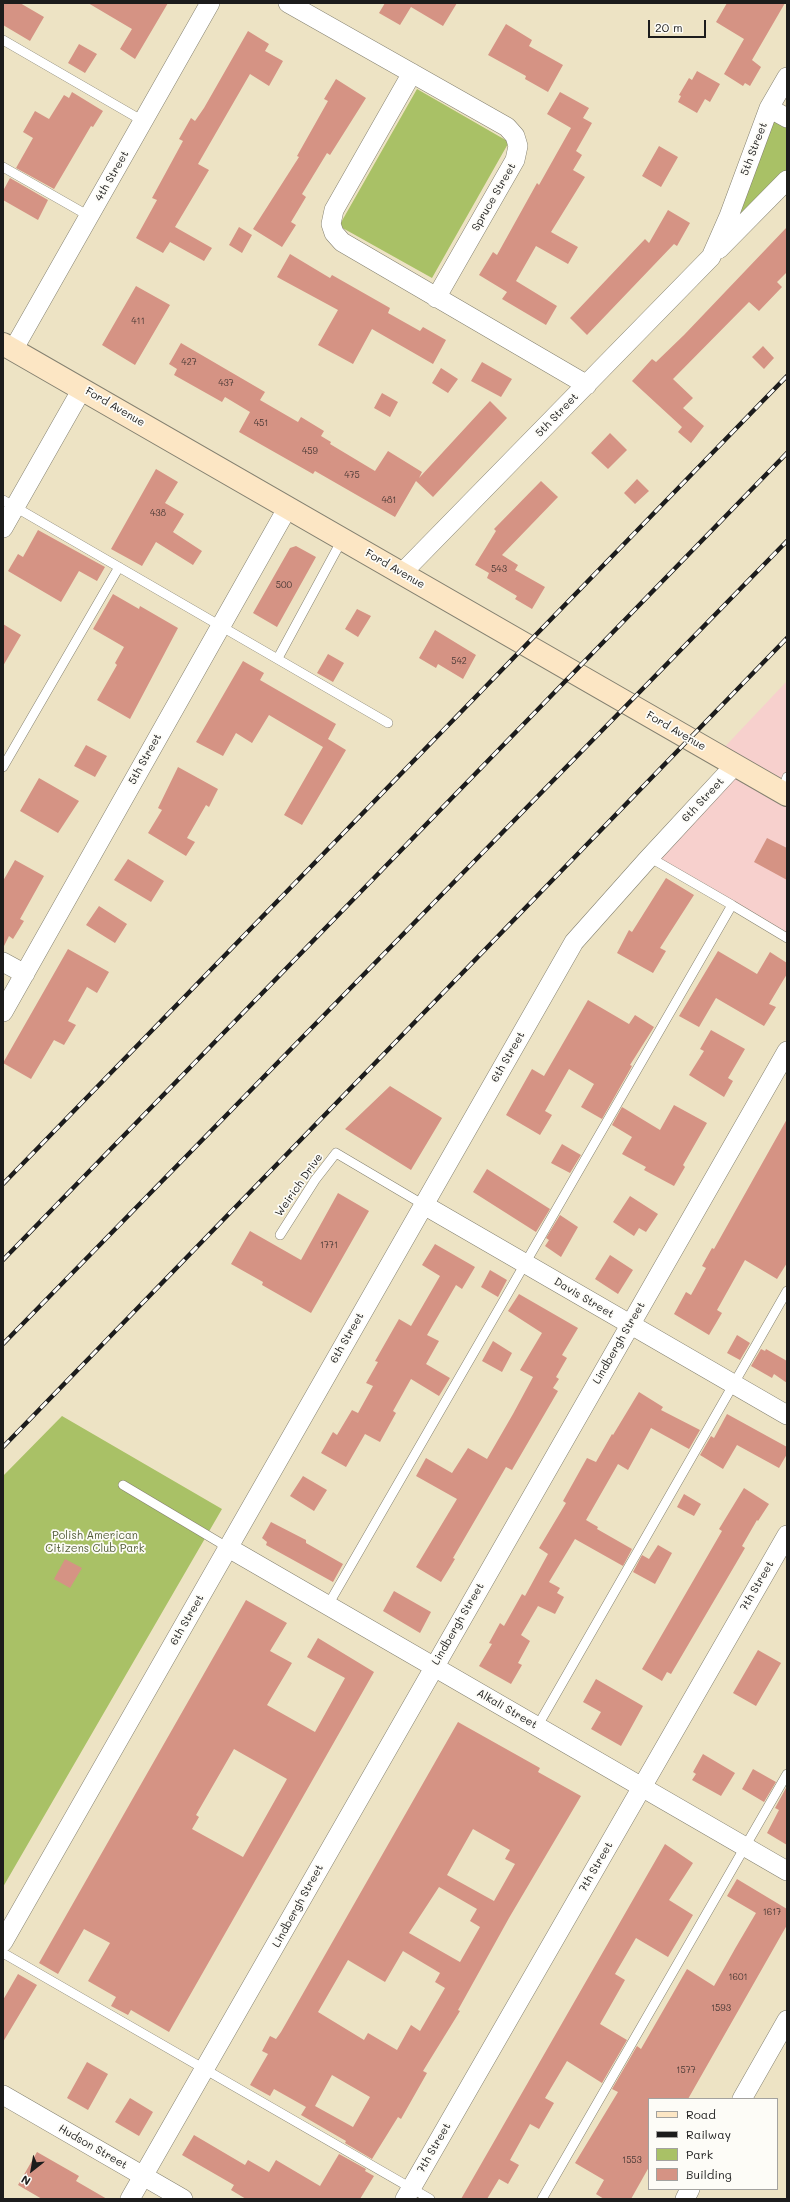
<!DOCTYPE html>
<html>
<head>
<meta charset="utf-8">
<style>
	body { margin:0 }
	#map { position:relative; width:790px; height:2202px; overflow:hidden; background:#ede3c4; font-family:Mali,sans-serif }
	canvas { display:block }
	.frame { position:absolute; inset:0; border:4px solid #1c1c1c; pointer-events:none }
	.legend { position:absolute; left:648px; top:2098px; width:130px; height:92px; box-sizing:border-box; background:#fdfcf7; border:1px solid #a3a29f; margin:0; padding:5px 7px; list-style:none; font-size:12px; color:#1c1c1c }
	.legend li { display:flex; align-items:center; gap:8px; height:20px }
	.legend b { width:20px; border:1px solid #a3a29f }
	.north { position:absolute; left:12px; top:2150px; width:40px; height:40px; -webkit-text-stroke:3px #fdfcf7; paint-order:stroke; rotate:211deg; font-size:11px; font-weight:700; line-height:16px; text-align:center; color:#1c1c1c }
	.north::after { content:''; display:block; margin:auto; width:14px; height:18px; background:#1c1c1c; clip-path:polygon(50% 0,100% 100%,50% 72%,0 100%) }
	.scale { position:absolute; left:648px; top:20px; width:58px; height:18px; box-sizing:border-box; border:2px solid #1c1c1c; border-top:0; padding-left:5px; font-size:12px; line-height:14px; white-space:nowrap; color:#1c1c1c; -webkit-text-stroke:3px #fdfcf7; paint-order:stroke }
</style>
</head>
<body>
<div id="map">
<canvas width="790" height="2202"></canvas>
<div class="frame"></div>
<ul class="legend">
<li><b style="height:5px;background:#fce6c4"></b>Road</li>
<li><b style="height:5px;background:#1c1c1c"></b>Railway</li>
<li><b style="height:11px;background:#a9c166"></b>Park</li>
<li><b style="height:11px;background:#d59384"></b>Building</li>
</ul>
<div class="north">N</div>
<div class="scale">20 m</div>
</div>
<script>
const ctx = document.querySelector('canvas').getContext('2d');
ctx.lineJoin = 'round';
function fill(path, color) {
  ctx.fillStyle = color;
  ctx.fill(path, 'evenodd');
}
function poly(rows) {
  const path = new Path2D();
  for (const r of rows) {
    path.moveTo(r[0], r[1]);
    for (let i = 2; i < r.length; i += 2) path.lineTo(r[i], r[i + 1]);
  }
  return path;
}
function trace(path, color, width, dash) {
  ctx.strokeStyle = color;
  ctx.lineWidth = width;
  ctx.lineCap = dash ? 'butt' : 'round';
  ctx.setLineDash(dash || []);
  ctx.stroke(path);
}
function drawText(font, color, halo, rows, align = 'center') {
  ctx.font = font + ' Mali,sans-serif';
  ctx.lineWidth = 3.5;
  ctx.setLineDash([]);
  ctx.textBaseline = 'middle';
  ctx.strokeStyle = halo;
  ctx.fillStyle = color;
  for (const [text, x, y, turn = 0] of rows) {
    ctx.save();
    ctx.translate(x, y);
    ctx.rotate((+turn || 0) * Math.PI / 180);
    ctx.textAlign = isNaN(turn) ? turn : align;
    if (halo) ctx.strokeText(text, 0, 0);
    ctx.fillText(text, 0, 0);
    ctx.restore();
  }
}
fill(poly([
	[787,681,787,939,647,860,734,766,717,755]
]), '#f7d0cd');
fill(poly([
	[417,89,509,142,432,278,339,226],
	[769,108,787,118,787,180,711,257],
	[62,1416,222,1509,3,1887,3,1476]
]), '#a9c166');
fill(poly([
	[3,3,20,3,44,17,30,41,3,25],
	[88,3,168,3,135,59,120,49,132,29],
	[385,3,457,3,443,26,411,7,400,25,379,13],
	[727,3,785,3,752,60,761,67,750,86,745,83,743,86,724,74,744,39,716,22],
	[506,24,532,40,529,46,563,65,548,92,525,79,526,76,488,55],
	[248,31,269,44,265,51,283,61,269,86,250,74,198,164,209,170,175,227,212,248,204,261,170,242,163,253,136,238,157,200,152,198,183,141,179,139,191,118,195,121,204,108],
	[79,44,97,54,85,73,68,63],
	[697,71,720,84,710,102,705,99,697,113,678,102,681,96,679,95,689,78,692,80],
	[336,79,366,98,330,155,327,153,302,194,306,197,291,222,296,225,282,247,253,229,299,157,297,156,328,101,324,99],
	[72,92,103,111,93,127,91,126,54,189,16,168,33,138,23,132,35,111,49,119,64,95,69,98],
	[560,92,589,108,583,118,592,123,576,151,582,155,573,170,585,177,551,232,578,247,568,264,536,246,516,281,557,306,546,325,502,299,507,292,479,275,493,252,497,255,537,183,539,185,571,128,547,114],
	[659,146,678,157,661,187,642,176],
	[10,178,48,200,38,220,3,200,3,191],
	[668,210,690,223,677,246,674,244,587,335,570,318,645,239,649,243],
	[239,227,252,235,242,253,229,245],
	[787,227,787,272,777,282,782,287,759,311,749,302,673,379,693,398,683,408,704,426,691,443,678,432,682,427,632,381,652,359,656,362,684,335],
	[290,254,330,278,332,275,390,308,388,313,420,331,423,327,446,340,433,364,372,329,353,364,318,345,338,310,277,277],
	[136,286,170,305,135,365,102,345],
	[181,343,265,392,260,400,298,422,301,417,324,431,321,436,331,442,330,444,375,471,388,451,422,472,419,478,490,401,507,418,433,497,416,481,395,517,315,471,313,474,239,432,250,412,225,397,222,402,174,375,177,369,169,364],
	[763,346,774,358,764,369,752,357],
	[482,362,512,379,501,397,471,381],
	[441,368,458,379,448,393,432,383],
	[382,393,398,402,390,417,374,408],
	[610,433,627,450,608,469,591,453],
	[156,469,178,482,165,503,184,514,173,532,202,551,193,565,156,542,142,566,111,549],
	[637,479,649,491,635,504,624,493],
	[541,481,558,497,502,555,518,565,515,570,545,587,532,609,515,599,517,596,487,578,489,573,475,565,496,531,494,529],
	[38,530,105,567,97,581,79,571,61,602,8,571,18,554,23,557],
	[296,546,316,557,277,627,253,613,290,548],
	[113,594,139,609,140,606,178,628,130,719,97,700,117,665,115,663,124,647,93,629],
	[357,609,371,616,358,637,345,629],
	[3,624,21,635,3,666],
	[435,630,476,655,463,679,438,664,436,668,419,658],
	[328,654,344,663,333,682,317,673],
	[243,661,264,673,260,680,336,724,328,739,346,750,302,825,284,815,323,747,269,715,252,743,236,733,223,756,196,742],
	[86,745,107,756,95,777,74,766],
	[178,767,218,789,209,807,206,805,187,838,195,842,186,856,148,833,162,810,158,808],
	[39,778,79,801,58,833,20,811],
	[767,838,787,848,787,880,754,862],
	[128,859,164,881,151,902,114,880],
	[15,860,44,876,20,919,24,921,13,939,9,936,3,948,3,881],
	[666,878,694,895,660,948,666,951,653,973,617,953,629,930,632,932],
	[99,906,127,924,115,943,86,925],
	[68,949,109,972,97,993,87,987,68,1021,76,1025,64,1045,54,1040,31,1079,3,1063],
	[718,951,757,974,770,952,787,963,787,974,769,1004,776,1007,764,1026,716,998,699,1027,679,1016],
	[588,1000,629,1024,635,1015,654,1027,630,1065,632,1066,602,1119,581,1107,594,1084,569,1069,545,1111,552,1115,540,1135,506,1115,532,1069,544,1076],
	[711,1030,745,1049,728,1078,733,1081,724,1097,689,1075,704,1051,700,1049],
	[390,1086,442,1118,411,1170,345,1129],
	[674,1105,707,1123,683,1165,685,1167,674,1186,644,1170,646,1167,622,1154,632,1137,612,1125,622,1107,660,1130],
	[787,1119,787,1263,777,1279,745,1260,717,1310,722,1313,709,1335,674,1314,686,1292,691,1295,706,1268,702,1266,712,1248,714,1249],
	[562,1144,581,1155,570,1173,551,1163],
	[487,1169,550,1209,536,1232,473,1192],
	[338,1193,369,1211,311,1313,262,1285,263,1282,231,1264,250,1231,301,1260],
	[630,1196,658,1214,646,1232,639,1228,634,1236,613,1222],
	[560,1215,578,1227,561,1257,545,1246,549,1240,546,1238],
	[435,1244,475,1267,462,1289,456,1285,427,1335,439,1341,426,1364,450,1378,439,1396,411,1379,393,1411,396,1413,380,1442,365,1434,346,1467,321,1453,333,1432,337,1435,352,1410,358,1413,373,1386,366,1383,378,1362,375,1361,399,1319,411,1326,440,1276,422,1265],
	[610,1255,633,1270,618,1294,595,1279],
	[490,1270,507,1280,498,1297,481,1287],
	[519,1294,578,1328,562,1355,567,1358,556,1377,559,1379,553,1388,558,1391,512,1470,506,1467,453,1558,455,1559,441,1582,416,1567,457,1499,416,1476,426,1458,452,1473,468,1448,487,1459,513,1414,533,1377,520,1370,542,1333,508,1311],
	[737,1335,750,1343,740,1360,727,1353],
	[493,1341,512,1353,502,1372,482,1361],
	[761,1349,765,1351,766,1349,787,1361,787,1383,774,1374,772,1378,751,1366],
	[639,1392,663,1407,661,1410,700,1430,689,1449,651,1428,628,1470,618,1464,586,1520,598,1527,597,1529,632,1549,623,1566,575,1539,549,1582,560,1588,557,1593,564,1597,555,1614,538,1606,521,1635,530,1641,518,1663,522,1665,511,1684,479,1666,492,1644,489,1643,500,1623,504,1626,522,1594,525,1596,548,1554,539,1548,566,1503,563,1501,587,1458,596,1462,612,1434,613,1435],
	[727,1414,787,1447,787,1454,779,1468,737,1445,723,1469,700,1455,711,1436,714,1438],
	[303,1476,327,1490,314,1511,290,1496],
	[744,1488,769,1504,758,1521,757,1520,742,1546,745,1548,671,1674,667,1672,662,1681,642,1669,722,1531,719,1529],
	[684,1494,701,1504,694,1516,677,1507],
	[271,1522,306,1540,306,1543,343,1564,333,1582,266,1545,267,1542,262,1538],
	[658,1545,672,1553,655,1584,633,1572,642,1555,649,1559],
	[65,1559,82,1568,70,1588,54,1579],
	[394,1591,431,1612,420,1633,383,1611],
	[246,1600,287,1623,270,1651,292,1663,267,1705,315,1732,345,1678,307,1657,318,1638,374,1672,169,2032,131,2010,128,2015,111,2006,116,1997,88,1981,110,1943,84,1929,58,1974,39,1963],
	[234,1749,287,1779,243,1857,192,1829,199,1817,196,1815],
	[758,1650,781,1663,756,1706,733,1693],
	[596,1679,643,1706,621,1746,591,1729,601,1712,583,1702],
	[458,1722,540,1768,538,1772,581,1796,509,1918,458,2010,460,2011,423,2071,427,2073,401,2119,398,2117,372,2159,345,2143,346,2141,301,2115,306,2107,274,2089,270,2096,250,2085,268,2054,262,2051,270,2036,276,2039,281,2032],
	[473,1829,510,1850,505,1859,515,1864,494,1901,447,1875],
	[439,1887,477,1909,470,1921,480,1927,460,1962,409,1933],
	[403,1951,440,1973,435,1982,445,1988,420,2031,411,2025,397,2050,368,2033,364,2040,318,2012,348,1960,385,1982],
	[332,2075,370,2097,353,2127,315,2106],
	[703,1754,735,1773,721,1796,692,1780,696,1774,693,1772],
	[753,1769,776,1782,764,1802,742,1789],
	[786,1788,787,1789,787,1845,767,1833,779,1810,775,1808],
	[665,1844,693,1863,669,1900,693,1915,668,1957,636,1938,615,1974,625,1980,600,2024,627,2040,602,2083,567,2061,545,2098,554,2103,539,2129,530,2124,510,2160,519,2165,508,2184,499,2179,487,2199,461,2199],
	[737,1879,787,1909,787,1925,688,2099,649,2099,649,2167,631,2199,604,2199,596,2194,604,2180,575,2163,618,2092,612,2089,637,2046,641,2049,687,1969,714,1986,736,1947,756,1913,727,1896],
	[18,1974,37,1985,3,2042,3,2000],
	[87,2062,108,2074,88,2110,67,2098],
	[130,2098,153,2112,139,2136,115,2122],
	[194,2135,245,2165,248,2160,269,2172,276,2160,320,2186,339,2154,366,2169,365,2171,374,2176,360,2199,246,2199,231,2190,234,2185,182,2155],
	[37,2152,79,2176,76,2181,107,2199,42,2199,18,2185]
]), '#d59384');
const service = poly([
	[3,40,143,121],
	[3,167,89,216],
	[3,500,388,723],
	[278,658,343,538],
	[3,767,119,567],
	[782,792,787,777],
	[732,905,787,938],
	[280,1235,315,1180,336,1153,424,1205],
	[123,1485,227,1547],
	[328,1605,732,905,649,857],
	[537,1727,787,1291],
	[3,1953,430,2199],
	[542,2199,787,1774]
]);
const minor = poly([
	[288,3,507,127,515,136,518,146,515,160,436,298],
	[412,73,334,210,331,224,334,233,342,242,587,385],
	[769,108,787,118],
	[719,249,787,180],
	[13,350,210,3],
	[3,528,82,389],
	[402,573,711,257,729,216,769,108,787,77],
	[3,962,25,974],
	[3,1012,288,507],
	[424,1205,787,1415],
	[227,1547,787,1871],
	[3,1942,574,942,647,860,735,765],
	[3,2095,183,2199],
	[742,2099,787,2020],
	[130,2199,787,1051],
	[405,2199,787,1535],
	[685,2199,690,2189]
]);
const secondary = poly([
	[3,344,787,795]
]);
trace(service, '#848070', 10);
trace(minor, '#848070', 20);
trace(secondary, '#848070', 24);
trace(service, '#fff', 9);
trace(minor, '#fff', 19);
trace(secondary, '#fce6c4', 22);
const rail = poly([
	[3,1184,787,376],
	[3,1260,787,453],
	[3,1344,787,541],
	[3,1447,787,638]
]);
trace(rail, '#1c1c1c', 4.5);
trace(rail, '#fdfcf7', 3, [9]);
drawText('9px', '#4a3a36', null, [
	["411",138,321],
	["427",189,362],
	["437",226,383],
	["451",261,423],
	["459",310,451],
	["475",352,475],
	["481",389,500],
	["438",158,513],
	["543",499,569],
	["500",284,585],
	["542",459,661],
	["1771",329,1245],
	["1617",772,1912],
	["1601",738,1977],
	["1593",721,2008],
	["1577",686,2070],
	["1553",632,2160]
]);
drawText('11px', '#1c1c1c', '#fdfcf7', [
	["5th Street",754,149,-69],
	["4th Street",112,176,-60],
	["Spruce Street",494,197,-60],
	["Ford Avenue",115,407,30],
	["5th Street",557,415,-46],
	["Ford Avenue",395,569,30],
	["Ford Avenue",676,731,30],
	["5th Street",145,759,-61],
	["6th Street",703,800,-47],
	["6th Street",508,1057,-60],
	["Weirich Drive",299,1185,-55],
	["Davis Street",584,1298,31],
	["6th Street",347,1338,-60],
	["Lindbergh Street",619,1343,-60],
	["7th Street",757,1586,-60],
	["6th Street",187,1620,-60],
	["Lindbergh Street",458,1624,-60],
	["Alkali Street",507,1709,30],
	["7th Street",596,1867,-60],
	["Lindbergh Street",298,1906,-61],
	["Hudson Street",93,2147,30],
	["7th Street",434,2148,-60]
]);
drawText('11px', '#545e3a', '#fdfcf7', [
	["Polish American",95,1536],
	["Citizens Club Park",95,1549]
]);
</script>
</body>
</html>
